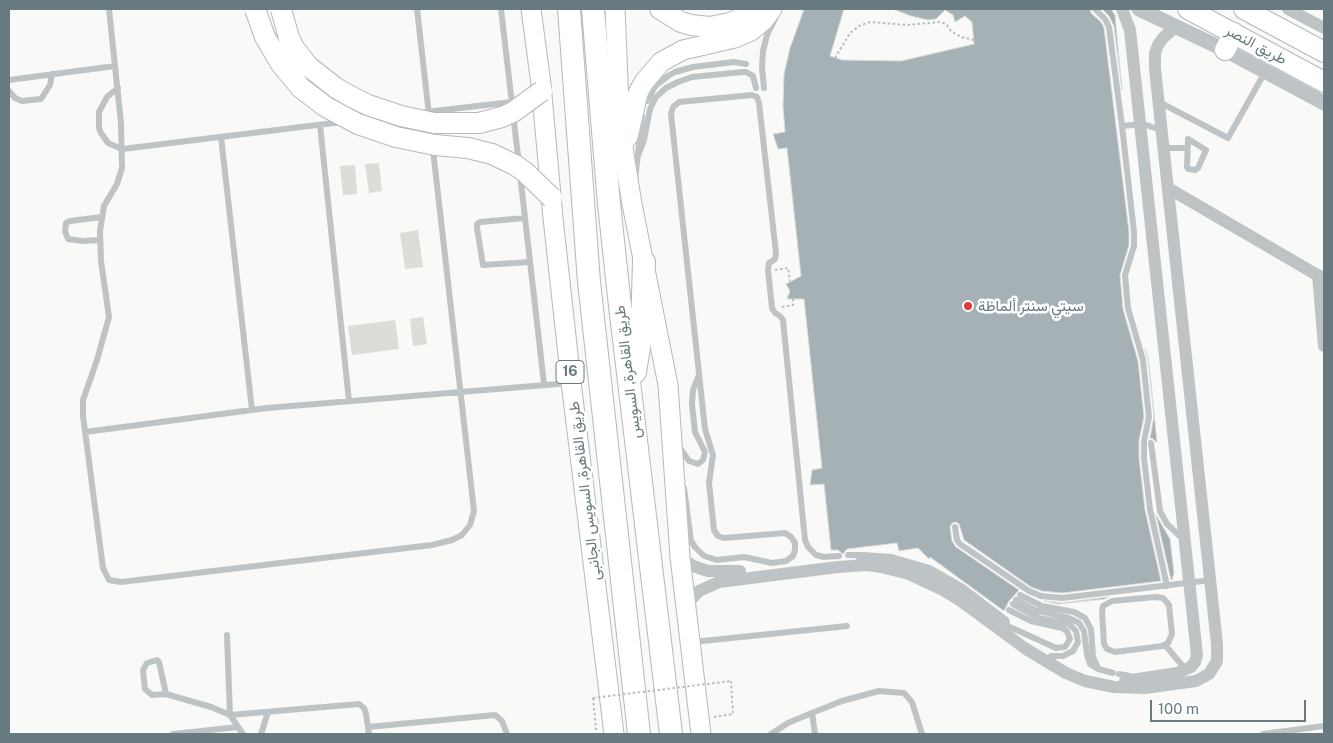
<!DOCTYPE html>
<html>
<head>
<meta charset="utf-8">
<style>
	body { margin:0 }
	#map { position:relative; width:1333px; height:743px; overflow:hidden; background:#f9f9f7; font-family:"Public Sans",sans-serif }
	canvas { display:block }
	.frame { position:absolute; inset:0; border:10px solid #667a80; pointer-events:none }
	.scale { position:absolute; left:1150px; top:700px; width:156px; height:22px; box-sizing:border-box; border:2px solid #667a80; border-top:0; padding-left:6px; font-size:15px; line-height:18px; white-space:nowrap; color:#667a80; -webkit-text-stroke:4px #fff; paint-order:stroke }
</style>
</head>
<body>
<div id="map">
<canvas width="1333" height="743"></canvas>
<div class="frame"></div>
<div class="scale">100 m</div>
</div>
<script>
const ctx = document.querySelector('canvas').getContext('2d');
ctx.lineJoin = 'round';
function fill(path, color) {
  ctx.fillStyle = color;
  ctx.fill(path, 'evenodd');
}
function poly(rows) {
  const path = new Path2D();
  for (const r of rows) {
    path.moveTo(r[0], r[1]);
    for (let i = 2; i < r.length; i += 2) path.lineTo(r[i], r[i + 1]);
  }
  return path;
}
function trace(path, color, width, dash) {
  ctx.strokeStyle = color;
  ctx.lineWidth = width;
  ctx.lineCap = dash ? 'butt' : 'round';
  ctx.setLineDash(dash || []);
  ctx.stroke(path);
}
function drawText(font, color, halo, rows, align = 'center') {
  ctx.font = font + ' "Public Sans",Vazirmatn,sans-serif';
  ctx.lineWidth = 5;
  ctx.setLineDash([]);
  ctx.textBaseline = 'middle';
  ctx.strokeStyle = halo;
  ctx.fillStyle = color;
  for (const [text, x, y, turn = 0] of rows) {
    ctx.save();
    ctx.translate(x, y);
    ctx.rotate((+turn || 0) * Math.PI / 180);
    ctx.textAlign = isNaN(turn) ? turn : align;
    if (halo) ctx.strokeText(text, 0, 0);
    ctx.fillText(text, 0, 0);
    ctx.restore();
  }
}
fill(poly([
	[379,163,382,191,369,193,365,164],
	[355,165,357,194,343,195,340,166],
	[418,230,423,267,405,269,400,233],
	[423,317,427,344,413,346,410,319],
	[395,320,399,349,352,355,348,326]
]), '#daded6');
const building = poly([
	[804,9,844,9,830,56,842,60,901,61,974,44,972,22,965,16,955,22,953,15,945,10,936,19,928,20,911,16,893,9,1090,9,1091,13,1101,22,1104,28,1129,232,1129,245,1120,275,1123,309,1138,361,1144,417,1139,440,1139,458,1145,510,1161,581,1062,593,1042,591,1031,587,964,540,959,524,956,522,952,523,950,527,952,541,956,547,1019,590,1009,601,1004,611,930,557,929,559,918,548,899,551,897,543,847,549,843,554,838,550,831,550,824,484,810,485,812,470,822,468,804,299,787,299,790,291,786,284,801,276,787,148,778,149,773,134,785,132,783,107,784,74,790,48,804,9],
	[1102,9,1111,9,1115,15,1122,90,1114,26,1109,16,1102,9],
	[1145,349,1148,358,1149,364,1157,442,1156,442,1153,439,1150,438,1154,416,1148,359,1145,349],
	[1156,515,1170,539,1174,573,1172,580,1171,580,1156,515],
	[1108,597,1105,599,1058,604,1044,601,1062,603,1108,597]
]);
fill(building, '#a5b1b4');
trace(building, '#dbdbd9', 1);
const primary = poly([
	[531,9,541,84,553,218,571,382,614,734],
	[615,9,619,103,624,155,632,204,668,385,680,557,701,734],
	[628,137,638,93,644,82,661,62,683,50,735,38,751,31,763,21,772,9]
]);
const trunk = poly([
	[660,9,681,22,691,25,710,27,730,23,739,19,752,9],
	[1188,9,1324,82],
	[1244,9,1324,52],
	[1225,50,1234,33]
]);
const motorway = poly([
	[569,9,589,282,639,734],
	[593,9,609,204,620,306,671,734],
	[635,372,642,328,644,262]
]);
trace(primary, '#b4babd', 21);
trace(trunk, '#b4b9bb', 22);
trace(motorway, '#b4b9bb', 24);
trace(poly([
	[835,58,850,33,859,26,870,22,907,25,940,22,946,24,951,31,961,37,974,40],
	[775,270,788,268,790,281],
	[782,307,793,305,793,299],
	[593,698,596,729,599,729],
	[714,717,733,714,731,681]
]), '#b9bdbf', 2, [2.5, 2.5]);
trace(poly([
	[109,9,121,123,122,168,117,184,104,206,100,231,101,261,109,317,97,360,83,400,83,416,103,568,109,580,121,582,432,545,452,540,462,535,470,525,474,511,417,9],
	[501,9,512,104],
	[1095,9,1105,19,1109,27,1122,126,1134,232,1134,246,1125,275,1128,308,1143,360,1149,417,1144,441,1144,458,1150,509,1167,586],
	[9,80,115,66],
	[118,88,107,97,99,112,99,128,101,133,108,143,122,149,342,122],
	[764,88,762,68,763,51,767,35,776,17],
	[9,91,15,98,22,101,41,99,50,85,52,74],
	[647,101,655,86,668,76,675,72,693,67,734,62,746,64],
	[1159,102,1228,138,1265,72],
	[426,112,512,102],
	[513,114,519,164],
	[320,125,349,401],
	[1122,126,1143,124,1161,130],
	[221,137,252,410],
	[1188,139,1206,150,1198,168,1195,170,1188,169,1187,167,1188,139],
	[1163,148,1187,148],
	[638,156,644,140,650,109,656,97,666,88,678,82,692,77,743,72,746,72,753,76,756,88],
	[520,174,544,384],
	[635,181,642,116],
	[525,218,480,222,477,224,477,228,483,265,530,262],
	[100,240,82,241,68,239,65,231,66,223,70,221,102,217],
	[85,432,267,408,570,383],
	[1151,443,1160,511,1167,524,1184,540],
	[678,445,689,461,698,464,703,460,705,452,695,432,692,404,693,390,698,377],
	[684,488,691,541,695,547,704,556,717,560,744,557,772,563,786,561,793,556,795,550,795,543,791,537,785,533,724,538,718,536,714,530,709,483,713,455,705,429,671,114,673,107,679,102,752,95,757,97,759,103,776,253,775,259,769,263,768,270,772,308,775,313,780,316,783,320,805,540,808,547,816,555,824,557,839,556],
	[955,527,957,540,960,544,1029,591,1041,596,1062,598,1211,580],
	[848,555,865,555],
	[1020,595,1042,606,1074,612,1085,618,1091,629,1093,657,1098,668],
	[1155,597,1163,598,1169,605,1172,634,1168,643,1162,646,1115,652,1107,649,1104,644,1102,612,1103,606,1112,601,1155,597],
	[1016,600,1035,610,1069,618,1079,623,1084,631,1087,655,1090,664,1098,669,1113,673],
	[1013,604,1039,618,1069,624,1076,631,1078,642,1073,651,1063,656,1051,656],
	[1009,610,1031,621,1062,628,1067,631,1070,639,1065,647,1056,648,1010,627],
	[227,635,230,715,243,734],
	[693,642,847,626],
	[1165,645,1186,670],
	[1119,674,1130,676],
	[166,694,159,662,157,660,147,663,143,670,145,689,152,695,166,694,211,707,230,715,359,704,364,708,366,714,369,734],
	[812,713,815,734],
	[368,727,495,715,502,721,507,734],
	[173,734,238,727],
	[261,734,268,712],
	[771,734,788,723,812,713,842,701,879,691,904,693,912,702,922,734],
	[1263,734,1324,726]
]), '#bec4c6', 6);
trace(poly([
	[1122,9,1130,30,1197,655,1195,662,1191,667,1177,673,1125,681],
	[1288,9,1324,28],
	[1168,188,1324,279],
	[1318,275,1324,346],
	[680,557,693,566,708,571,740,571],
	[862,558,891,560,929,571,962,590,1004,622],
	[685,606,699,591,719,582,838,567,867,565,881,567,909,574,943,590,958,599,1026,649,1066,673,1085,681,1114,687,1145,688,1196,681,1209,674,1217,661,1217,644,1155,69,1155,53,1158,45,1163,38,1175,27]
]), '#bec4c6', 12);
trace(poly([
	[1139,9,1225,50,1324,103]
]), '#bec4c6', 15);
trace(primary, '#fff', 19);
trace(trunk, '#fff', 20);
trace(motorway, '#fff', 22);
const trunkBridge = poly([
	[255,9,265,37,281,64,301,88,326,107,358,124,396,137,435,145,468,148,492,154,515,165,525,172,552,198],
	[281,9,289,38,294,48,308,66,336,88,352,97,368,105,401,116,434,123,479,123,502,117,513,112,542,91]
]);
trace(trunkBridge, '#b4b9bb', 22, []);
trace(poly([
	[593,698,731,681]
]), '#b9bdbf', 2, [2.5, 2.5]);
trace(trunkBridge, '#fff', 20);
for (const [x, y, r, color] of [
	[968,306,5,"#db3d35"]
]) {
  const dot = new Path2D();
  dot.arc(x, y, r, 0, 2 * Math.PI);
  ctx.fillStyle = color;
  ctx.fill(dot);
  trace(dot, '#fff', 2);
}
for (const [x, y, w] of [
	[570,372,28]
]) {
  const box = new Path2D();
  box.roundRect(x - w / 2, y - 11.5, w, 23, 4);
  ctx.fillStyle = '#fff';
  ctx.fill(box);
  trace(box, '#667a80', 1);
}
drawText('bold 14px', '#667a80', null, [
	["16",570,372]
]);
drawText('15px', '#667a80', '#fff', [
	["طريق النصر",1256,45,28],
	["طريق القاهرة, السويس",628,372,-97],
	["طريق القاهرة, السويس الجانبى",585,491,-97]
]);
drawText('15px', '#667a80', '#fff', [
	["سيتي سنتر ألماظة",978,306]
], 'left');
</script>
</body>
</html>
